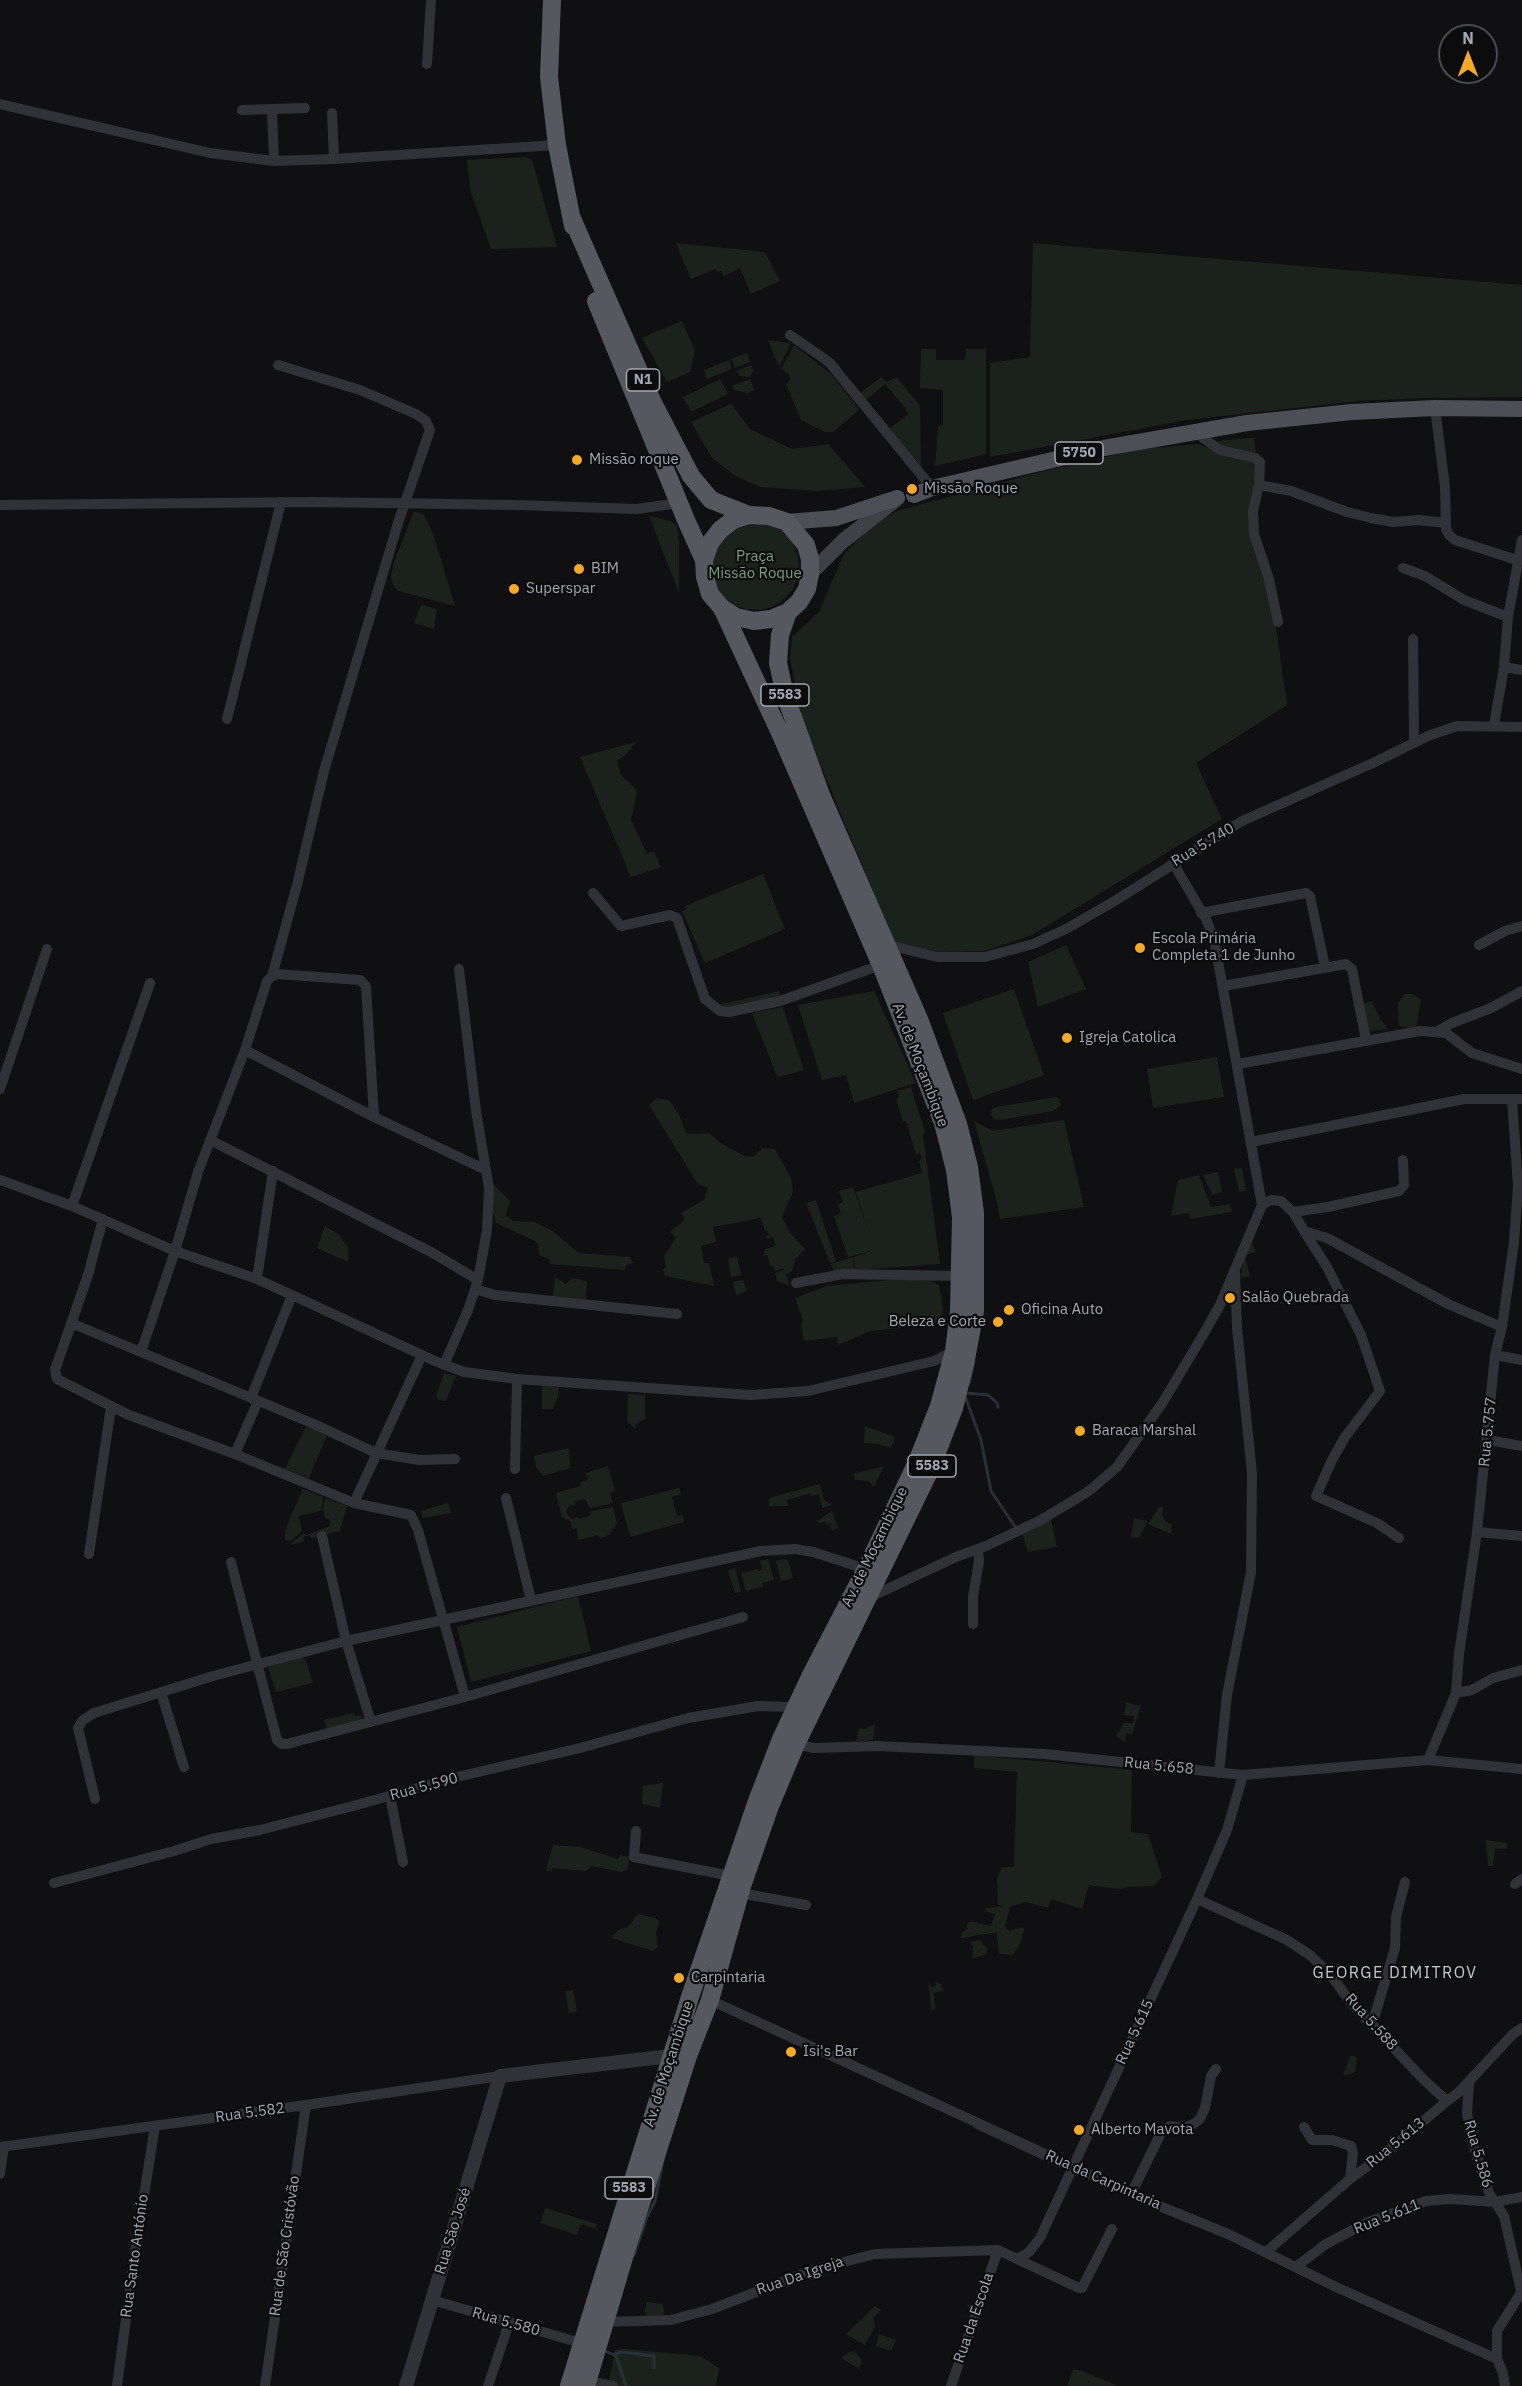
<!DOCTYPE html>
<html>
<head>
<meta charset="utf-8">
<style>
	body { margin:0 }
	#map { position:relative; width:1522px; height:2386px; overflow:hidden; background:#101012; font-family:"IBM Plex Sans",sans-serif }
	canvas { display:block }
	.north { position:absolute; left:1438px; top:24px; width:60px; height:60px; box-sizing:border-box; background:#0c0c0d; border:2px solid #484a4f; border-radius:50%; rotate:0deg; font-size:16px; font-weight:700; line-height:24px; text-align:center; color:#a1a7b3 }
	.north::after { content:''; display:block; margin:auto; width:21px; height:27px; background:#f8aa22; clip-path:polygon(50% 0,100% 100%,50% 72%,0 100%) }
</style>
</head>
<body>
<div id="map">
<canvas width="1522" height="2386"></canvas>
<div class="north">N</div>
</div>
<script>
const ctx = document.querySelector('canvas').getContext('2d');
ctx.lineJoin = 'round';
function fill(path, color) {
  ctx.fillStyle = color;
  ctx.fill(path, 'evenodd');
}
function poly(rows) {
  const path = new Path2D();
  for (const r of rows) {
    if (r.length === 3) {
      path.moveTo(r[0] + r[2], r[1]);
      path.arc(r[0], r[1], r[2], 0, 2 * Math.PI);
      continue;
    }
    path.moveTo(r[0], r[1]);
    for (let i = 2; i < r.length; i += 2) path.lineTo(r[i], r[i + 1]);
  }
  return path;
}
function trace(path, color, width, dash) {
  ctx.strokeStyle = color;
  ctx.lineWidth = width;
  ctx.lineCap = dash ? 'butt' : 'round';
  ctx.setLineDash(dash || []);
  ctx.stroke(path);
}
function drawText(font, color, halo, rows, align = 'center') {
  ctx.font = font + ' "IBM Plex Sans",sans-serif';
  ctx.lineWidth = 4.5;
  ctx.setLineDash([]);
  ctx.textBaseline = 'middle';
  ctx.strokeStyle = halo;
  ctx.fillStyle = color;
  for (const [text, x, y, turn = 0] of rows) {
    ctx.save();
    ctx.translate(x, y);
    ctx.rotate((+turn || 0) * Math.PI / 180);
    ctx.textAlign = isNaN(turn) ? turn : align;
    if (halo) ctx.strokeText(text, 0, 0);
    ctx.fillText(text, 0, 0);
    ctx.restore();
  }
}
fill(poly([
	[526,157,532,160,557,247,491,249,470,189,467,160],
	[676,243,765,252,780,281,751,294,740,268,724,276,721,271,717,272,715,269,691,279],
	[1033,243,1522,285,1522,397,1424,398,1358,401,1187,420,990,457,990,363,1030,357],
	[682,321,695,351,690,372,667,382,642,338],
	[768,340,791,343,779,367],
	[794,345,831,374,858,408,858,411,833,432,825,432,801,420,786,384,790,380,789,374,781,369],
	[921,349,936,349,936,360,965,360,966,349,986,349,986,454,935,466,938,426,943,425,943,390,920,388],
	[747,353,750,362,735,368,731,359],
	[729,360,732,369,707,379,704,370],
	[751,365,754,371,749,377,739,376,736,371],
	[881,377,886,382,897,377,920,406,921,466,889,429,908,414,906,409,885,384,866,400,860,393],
	[720,379,728,394,691,412,683,397],
	[750,379,754,390,748,393,734,390,732,386],
	[731,404,750,429,792,449,828,444,865,487,817,491,760,487,734,475,712,458,691,422],
	[1254,438,1256,455,1214,444,1224,440],
	[1197,444,1257,464,1252,512,1273,606,1287,705,1196,763,1222,819,1032,935,985,951,937,952,894,942,803,723,790,659,792,637,819,612,843,556,867,529,897,511,1040,472,1141,449],
	[414,511,424,515,433,534,455,606,398,591,393,585,391,576,393,565],
	[649,516,670,521,677,525,679,542,679,593],
	[755,566,44],
	[421,605,437,609,434,629,414,623],
	[636,742,625,756,617,760,621,775,635,788,637,793,631,820,647,854,654,851,661,867,631,877,580,757],
	[763,874,785,929,705,963,682,911,686,909,685,906],
	[1066,945,1086,989,1038,1007,1028,962],
	[1014,989,1044,1075,973,1100,943,1013],
	[779,991,782,997,733,1008,718,1005],
	[874,991,916,1083,854,1103,846,1075,822,1080,798,1005],
	[1405,994,1412,994,1421,1000,1416,1029,1399,1026,1398,1003],
	[1372,1001,1380,1018,1388,1029,1367,1032,1361,1004],
	[783,1007,804,1070,779,1077,776,1074,752,1013],
	[1217,1057,1224,1097,1153,1108,1147,1069],
	[911,1087,925,1133,923,1134,940,1264,855,1270,854,1257,874,1250,848,1257,834,1216,841,1214,838,1204,843,1202,839,1191,853,1187,868,1231,856,1192,922,1173,919,1161,922,1159,920,1153,916,1154,906,1121,903,1122,896,1099,899,1097,897,1091],
	[1056,1097,1059,1099,1061,1105,1053,1111,1000,1120,994,1119,991,1115,992,1109,996,1107],
	[657,1098,670,1101,679,1115,685,1131,688,1134,709,1133,722,1144,745,1156,753,1157,762,1148,775,1149,791,1178,793,1192,782,1217,790,1233,805,1249,795,1259,792,1271,786,1274,790,1286,777,1281,775,1273,784,1270,784,1268,775,1271,773,1265,770,1266,768,1255,764,1256,765,1249,776,1246,773,1237,766,1238,766,1236,769,1235,768,1231,765,1231,761,1218,713,1227,716,1242,701,1246,704,1263,709,1263,714,1286,665,1276,663,1270,666,1266,664,1256,676,1238,670,1231,685,1220,681,1213,704,1200,708,1188,698,1184,649,1105],
	[1064,1120,1084,1207,1000,1219,997,1202,974,1121,993,1131],
	[1242,1168,1246,1191,1239,1192,1234,1169],
	[1218,1172,1222,1192,1214,1194,1213,1196,1203,1175],
	[1199,1175,1211,1207,1230,1204,1232,1212,1190,1219,1189,1213,1171,1216,1178,1180],
	[492,1183,510,1201,506,1215,513,1221,534,1222,551,1230,579,1253,630,1257,633,1263,626,1265,625,1270,550,1264,550,1260,539,1255,538,1244,535,1241,496,1223,493,1212],
	[816,1200,836,1261,830,1263,806,1203],
	[325,1226,338,1234,348,1247,348,1262,317,1248],
	[1251,1241,1256,1252,1245,1255,1250,1276,1240,1278,1245,1253],
	[737,1257,741,1275,731,1277,728,1259],
	[853,1257,854,1271,834,1272,831,1264],
	[555,1277,566,1284,572,1278,587,1281,586,1299,553,1296],
	[921,1277,939,1285,943,1308,942,1324,870,1331,838,1345,837,1337,804,1341,801,1326,803,1320,795,1298,827,1286],
	[743,1280,747,1291,736,1295,733,1282],
	[444,1373,456,1376,446,1401,438,1400,436,1396],
	[542,1385,559,1387,558,1396,553,1409,542,1409],
	[628,1394,645,1395,645,1420,639,1421,639,1423,635,1424,636,1429,627,1422],
	[307,1424,327,1435,309,1478,285,1469],
	[865,1426,895,1437,891,1448,878,1444,864,1443],
	[569,1448,570,1468,543,1476,536,1467,534,1456],
	[608,1466,615,1491,610,1493,613,1503,590,1508,585,1499,575,1501,575,1505,569,1506,566,1512,571,1519,579,1517,579,1519,590,1516,590,1512,592,1511,613,1507,617,1524,609,1535,601,1538,598,1535,578,1540,577,1528,573,1529,570,1521,562,1517,556,1493,581,1486,580,1483,588,1480,586,1473],
	[884,1466,874,1487,868,1481,855,1480,854,1474],
	[820,1484,824,1500,832,1505,822,1508,819,1494,812,1496,811,1493,787,1500,788,1506,769,1506,769,1498],
	[679,1488,681,1494,672,1497,677,1516,683,1515,684,1522,630,1537,621,1503],
	[303,1489,323,1497,321,1511,299,1516,302,1531,291,1541,285,1540,285,1530],
	[325,1498,347,1506,340,1531,311,1538,309,1535,303,1537,304,1541,291,1545,291,1543,303,1534,307,1535,330,1526,330,1520,325,1518,323,1510],
	[448,1503,451,1513,423,1518,421,1511],
	[1160,1506,1163,1508,1162,1514,1165,1521,1172,1525,1171,1534,1148,1524],
	[832,1511,838,1528,832,1530,830,1523,826,1525,825,1522,819,1523,817,1521],
	[1134,1518,1148,1521,1139,1538,1131,1537],
	[1051,1520,1057,1547,1028,1552,1022,1533],
	[768,1559,774,1580,762,1583,763,1587,746,1591,741,1573,758,1569,759,1571,762,1570,760,1561],
	[783,1559,788,1560,793,1578,781,1581,776,1561],
	[735,1568,741,1592,735,1593,728,1570],
	[578,1596,591,1651,471,1682,457,1627],
	[301,1656,306,1661,313,1683,276,1692,268,1667],
	[1126,1702,1141,1706,1132,1734,1126,1733,1125,1742,1116,1736,1124,1723,1133,1723,1134,1716,1124,1715],
	[354,1713,355,1716,361,1715,362,1721,327,1731,324,1720],
	[875,1724,873,1740,856,1741,859,1728,864,1729],
	[974,1755,1132,1770,1131,1832,1148,1834,1162,1877,1154,1886,1128,1887,1119,1889,1089,1885,1082,1909,1051,1899,1048,1908,1026,1902,1010,1907,1005,1926,1009,1931,1023,1927,1024,1930,1019,1946,1013,1955,999,1954,997,1932,961,1938,962,1932,967,1929,967,1924,970,1921,991,1926,995,1914,984,1911,986,1908,1004,1906,998,1905,997,1878,1002,1867,1014,1867,1017,1772,974,1768],
	[663,1783,660,1808,642,1804,643,1786],
	[1486,1840,1507,1843,1507,1849,1495,1848,1493,1866,1488,1866],
	[553,1845,580,1847,618,1859,620,1855,629,1857,628,1869,622,1872,591,1866,587,1871,552,1868,551,1872,546,1870],
	[638,1914,656,1918,659,1922,656,1933,658,1947,653,1951,611,1938,618,1930,628,1927],
	[979,1940,987,1948,986,1954,972,1959,973,1947,970,1942],
	[928,1979,930,1986,935,1987,936,1982,941,1984,943,1990,934,1993,935,2009,931,2010],
	[573,1990,577,2012,569,2013,565,1991],
	[1350,2056,1355,2056,1357,2059,1355,2072,1343,2076],
	[545,2208,597,2224,595,2229,581,2224,577,2235,541,2223],
	[646,2302,663,2304,664,2315,648,2317,645,2314],
	[875,2306,881,2310,873,2318,875,2327,865,2345,846,2334],
	[879,2334,896,2340,891,2351,876,2346],
	[625,2349,700,2356,719,2368,716,2386,608,2386,615,2350],
	[854,2351,862,2360,859,2369,841,2358,849,2352],
	[1073,2369,1082,2371,1118,2386,1067,2386]
]), '#1b221b');
trace(poly([
	[969,1384,974,1362],
	[966,1393,988,1395,997,1403,998,1407],
	[965,1396,981,1440,991,1491,1016,1528],
	[975,2127,1061,2167],
	[634,2255,647,2217,655,2201,663,2161],
	[605,2351,616,2356,626,2386],
	[615,2354,622,2352,654,2356,654,2368]
]), '#273036', 3);
trace(poly([
	[427,64,431,0],
	[0,104,210,153,274,161,334,159,557,145],
	[272,109,274,161],
	[242,110,305,108],
	[332,113,334,159],
	[790,335,829,362,932,488],
	[1435,408,1445,487,1446,529,1449,535,1455,540,1520,561],
	[1196,433,1220,450,1255,458,1260,462,1259,485,1253,511,1254,534,1269,579,1278,622],
	[1259,485,1291,491,1347,512,1371,518,1393,522,1419,520,1446,523],
	[0,505,313,502,516,505,637,509,679,503],
	[1403,568,1425,576,1464,600,1508,617],
	[1413,639,1414,742],
	[1504,667,1522,670],
	[227,719,281,502],
	[1494,725,1504,667,1508,617,1522,540],
	[1173,863,1206,919,1214,939,1262,1205],
	[593,893,621,926,670,915,677,918,705,999,720,1011,729,1012,780,1001,881,965],
	[1201,913,1306,893,1310,896,1325,967],
	[888,945,937,957,985,957,1033,944,1066,929,1113,902,1242,821,1373,763,1428,736,1457,726,1522,727],
	[1479,945,1505,931,1522,926],
	[272,976,297,885,324,771,398,523,430,430,426,421,416,414,360,390,278,365],
	[1223,986,1346,964,1352,969,1366,1040],
	[1436,1032,1452,1023,1491,1008,1522,991],
	[245,1050,374,1117,486,1170],
	[1238,1064,1420,1031,1446,1033,1472,1053,1522,1069],
	[0,1089,47,949],
	[210,1140,431,1252,478,1280],
	[1251,1142,1464,1099,1522,1099],
	[0,1180,72,1206,175,1251,257,1279,435,1361,464,1372,517,1379,751,1395,808,1391,934,1361,954,1351],
	[72,1206,150,983],
	[1293,1212,1328,1207,1399,1191,1404,1185,1403,1160],
	[103,1219,88,1275,55,1370,57,1379,129,1415,235,1454,354,1503,411,1515,418,1530,465,1697],
	[1304,1231,1327,1267,1361,1335,1380,1391,1345,1437,1332,1460,1316,1496,1377,1523,1399,1538],
	[257,1279,273,1171],
	[796,1283,843,1274,960,1276],
	[475,1289,495,1295,677,1314],
	[71,1323,314,1424,376,1453,419,1460,455,1459],
	[141,1352,175,1251,198,1172,245,1050,267,981,272,976,277,974,360,980,366,986,374,1117],
	[1495,1355,1522,1360],
	[444,1365,468,1310,478,1280,487,1230,489,1188,476,1111,459,969],
	[251,1398,292,1295],
	[1488,1440,1522,1446],
	[235,1454,258,1401],
	[515,1469,517,1379],
	[506,1498,531,1600],
	[354,1503,422,1355],
	[1477,1532,1522,1536],
	[322,1536,346,1641,371,1722],
	[89,1554,111,1407],
	[231,1562,277,1740,282,1744,287,1744,465,1697,743,1617],
	[868,1598,956,1557,986,1546,1041,1520,1089,1491,1117,1467,1163,1402,1203,1335,1220,1305,1262,1205,1271,1200,1281,1201,1293,1212,1304,1231,1327,1238,1448,1304,1502,1327],
	[973,1624,973,1597,979,1561,978,1550],
	[161,1692,184,1767],
	[1456,1693,1472,1690,1493,1678,1522,1670],
	[796,1744,814,1748,878,1746,1045,1754,1243,1775,1428,1760,1522,1769],
	[1428,1760,1456,1693,1459,1654,1477,1532,1495,1355,1502,1327,1514,1242,1518,1186,1512,1099],
	[1219,1773,1227,1695,1251,1572,1252,1473,1237,1328,1235,1272],
	[390,1796,403,1862],
	[95,1799,78,1728,83,1720,94,1713,213,1676,346,1641,761,1551,795,1549,813,1552,866,1569],
	[636,1831,634,1857,731,1876],
	[54,1883,174,1851,211,1839,260,1830,353,1806,457,1777,580,1748,688,1718,758,1706,796,1707],
	[1515,1884,1522,1879],
	[740,1893,806,1905],
	[1197,1899,1287,1940,1310,1955,1330,1974,1352,2004,1425,2081,1447,2101],
	[710,2000,1152,2203,1228,2234,1336,2287,1497,2359],
	[1372,2025,1395,1948,1396,1917,1405,1882],
	[1469,2083,1467,2113,1472,2141,1489,2193,1504,2216,1521,2291],
	[1304,2127,1312,2140,1332,2140,1351,2146,1353,2153,1350,2179],
	[0,2147,306,2105,500,2076],
	[0,2174,4,2146],
	[1131,2194,1162,2131,1170,2126,1183,2128,1192,2125,1200,2119,1205,2108,1211,2076,1216,2069],
	[1266,2252,1350,2179,1387,2152,1447,2101,1459,2092,1513,2034,1522,2028],
	[1017,2259,1079,2288,1082,2288,1112,2229],
	[1297,2266,1326,2244,1366,2223,1426,2201,1450,2199,1495,2202,1522,2197],
	[432,2300,581,2343],
	[605,2322,671,2320,712,2309,816,2269,875,2254,998,2250,1017,2259,1029,2252,1040,2238,1197,1899,1227,1830,1243,1775],
	[588,2381,613,2386],
	[117,2386,135,2252,155,2126],
	[265,2386,306,2105],
	[488,2386,509,2323],
	[951,2386,998,2250],
	[1505,2386,1503,2373,1497,2359,1497,2331,1522,2291]
]), '#313237', 10);
trace(poly([
	[406,2386,500,2076,679,2055]
]), '#313237', 14);
trace(poly([
	[810,574,843,541,894,501]
]), '#3f4147', 15);
trace(poly([
	[914,495,932,488,1104,448,1247,423,1352,412,1435,408,1522,409],
	[787,522,836,518,897,498]
]), '#4d4f56', 16);
trace(poly([
	[552,0,549,77,557,145,573,226],
	[571,216,653,403,691,476,711,500,749,515,769,516,787,522,806,545,810,559,810,574,807,589,799,602,788,612,771,619,754,621,736,617,722,608,710,594,705,577,704,560,710,543,720,530,733,520,749,515],
	[596,301,686,520,704,560],
	[569,2386,690,1997,757,1801,781,1739,810,1677,866,1569,917,1462,939,1406,954,1351,959,1311,961,1217,955,1170,943,1123,881,965,781,735,722,608],
	[586,2386,628,2244,688,2056,710,2000,742,1886,770,1806,796,1744,931,1468,954,1408,966,1359,975,1311,975,1213,969,1167,958,1124,919,1019,821,795,785,695,778,663,780,635,788,612]
]), '#55585f', 18);
for (const [x, y, r, color] of [
	[577,460,6,"#f8aa22"],
	[912,489,6,"#f8aa22"],
	[579,569,6,"#f8aa22"],
	[514,589,6,"#f8aa22"],
	[1140,948,6,"#f8aa22"],
	[1067,1038,6,"#f8aa22"],
	[1230,1298,6,"#f8aa22"],
	[1009,1310,6,"#f8aa22"],
	[998,1322,6,"#f8aa22"],
	[1080,1431,6,"#f8aa22"],
	[679,1978,6,"#f8aa22"],
	[791,2052,6,"#f8aa22"],
	[1079,2130,6,"#f8aa22"]
]) {
  const dot = new Path2D();
  dot.arc(x, y, r, 0, 2 * Math.PI);
  ctx.fillStyle = color;
  ctx.fill(dot);
  trace(dot, '#0c0c0d', 2);
}
for (const [x, y, w] of [
	[643,380,33],
	[1079,453,48],
	[785,695,48],
	[932,1466,48],
	[629,2188,48]
]) {
  const box = new Path2D();
  box.roundRect(x - w / 2, y - 11, w, 22, 4.5);
  ctx.fillStyle = '#0c0c0d';
  ctx.fill(box);
  trace(box, '#a1a7b3', 1.5);
}
drawText('bold 14px', '#a1a7b3', null, [
	["N1",643,380],
	["5750",1079,453],
	["5583",785,695],
	["5583",932,1466],
	["5583",629,2188]
]);
drawText('15px', '#a1a7b3', '#0c0c0d', [
	["Missão roque",589,460],
	["Missão Roque",924,489],
	["BIM",591,569],
	["Superspar",526,589],
	["Escola Primária",1152,939],
	["Completa 1 de Junho",1152,956],
	["Igreja Catolica",1079,1038],
	["Salão Quebrada",1242,1298],
	["Oficina Auto",1021,1310],
	["Beleza e Corte",986,1322,"right"],
	["Baraca Marshal",1092,1431],
	["Carpintaria",691,1978],
	["Isi's Bar",803,2052],
	["Alberto Mavota",1091,2130]
], 'left');
drawText('15px', '#77a078', '#0c0c0d', [
	["Praça",755,557],
	["Missão Roque",755,574]
]);
drawText('15px', '#a1a7b3', '#0c0c0d', [
	["Rua 5.740",1203,845,-31],
	["Av. de Moçambique",920,1065,69],
	["Rua 5.757",1488,1432,-84],
	["Av. de Moçambique",875,1547,-64],
	["Rua 5.658",1159,1766,6],
	["Rua 5.590",424,1787,-15],
	["Rua 5.588",1371,2022,48],
	["Rua 5.615",1135,2032,-65],
	["Av. de Moçambique",669,2064,-72],
	["Rua 5.582",250,2113,-8],
	["Rua 5.613",1396,2143,-39],
	["Rua 5.586",1478,2154,74],
	["Rua da Carpintaria",1103,2180,24],
	["Rua 5.611",1387,2217,-22],
	["Rua São José",453,2231,-73],
	["Rua de São Cristóvão",285,2246,-82],
	["Rua Santo António",135,2256,-82],
	["Rua Da Igreja",800,2276,-19],
	["Rua da Escola",974,2318,-71],
	["Rua 5.580",506,2322,16]
]);
ctx.letterSpacing = '1.5px';
drawText('16px', '#c2c6cf', '#0c0c0d', [
	["GEORGE DIMITROV",1395,1973]
]);
ctx.letterSpacing = '0px';
</script>
</body>
</html>
